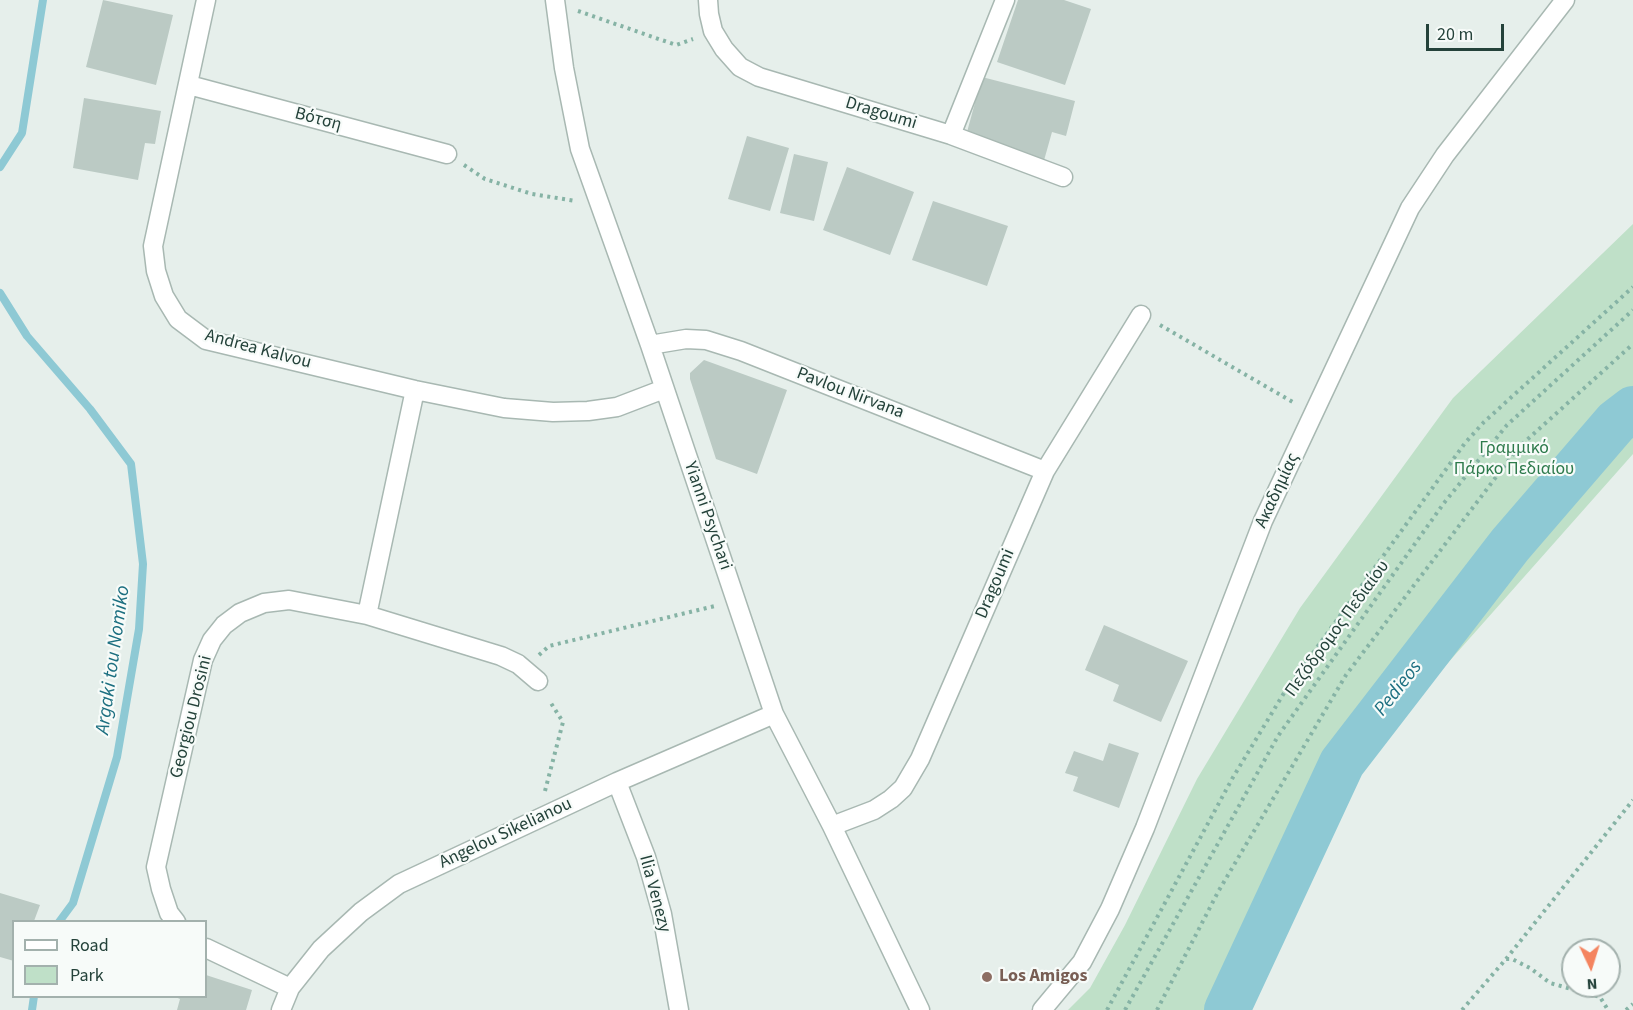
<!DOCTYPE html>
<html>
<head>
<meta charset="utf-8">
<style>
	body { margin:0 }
	#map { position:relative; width:1633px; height:1010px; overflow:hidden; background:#e6efeb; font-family:"Source Sans 3",sans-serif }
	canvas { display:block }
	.legend { position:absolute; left:12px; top:920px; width:195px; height:78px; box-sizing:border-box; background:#f7fbf9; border:2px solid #a3b1ad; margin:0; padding:8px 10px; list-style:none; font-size:18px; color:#24423a }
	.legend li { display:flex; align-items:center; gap:12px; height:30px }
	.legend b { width:30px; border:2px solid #a3b1ad }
	.north { position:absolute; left:1561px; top:938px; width:60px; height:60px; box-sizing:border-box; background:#f7fbf9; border:2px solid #a3b1ad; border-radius:50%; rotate:176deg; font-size:16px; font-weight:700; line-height:24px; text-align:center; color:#24423a }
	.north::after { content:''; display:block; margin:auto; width:21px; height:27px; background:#f4845f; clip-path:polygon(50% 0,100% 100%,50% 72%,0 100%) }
	.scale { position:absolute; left:1426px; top:24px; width:78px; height:27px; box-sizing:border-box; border:3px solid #24423a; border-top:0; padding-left:8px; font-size:18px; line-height:21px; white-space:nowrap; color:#24423a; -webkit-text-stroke:4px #f7fbf9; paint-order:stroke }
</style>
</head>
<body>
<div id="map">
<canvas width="1633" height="1010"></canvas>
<ul class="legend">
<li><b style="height:8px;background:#fff"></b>Road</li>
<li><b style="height:16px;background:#bfe0c8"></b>Park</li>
</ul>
<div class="north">N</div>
<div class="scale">20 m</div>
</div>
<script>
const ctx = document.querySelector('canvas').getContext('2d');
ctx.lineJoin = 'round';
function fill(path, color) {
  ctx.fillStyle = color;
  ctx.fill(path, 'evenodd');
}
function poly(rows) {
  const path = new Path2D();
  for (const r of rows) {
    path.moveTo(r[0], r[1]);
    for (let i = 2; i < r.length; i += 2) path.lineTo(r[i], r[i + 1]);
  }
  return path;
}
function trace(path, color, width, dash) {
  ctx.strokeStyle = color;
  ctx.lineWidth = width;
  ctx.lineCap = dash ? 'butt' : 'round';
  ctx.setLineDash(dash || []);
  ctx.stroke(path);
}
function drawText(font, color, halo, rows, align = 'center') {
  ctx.font = font + ' "Source Sans 3",sans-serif';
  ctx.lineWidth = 4.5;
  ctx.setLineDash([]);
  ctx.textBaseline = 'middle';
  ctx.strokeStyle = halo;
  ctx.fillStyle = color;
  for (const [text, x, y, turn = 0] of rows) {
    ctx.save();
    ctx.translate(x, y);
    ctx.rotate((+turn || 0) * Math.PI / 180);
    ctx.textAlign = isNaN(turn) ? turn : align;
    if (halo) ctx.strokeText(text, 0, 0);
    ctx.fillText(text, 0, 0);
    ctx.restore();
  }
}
fill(poly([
	[1633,224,1633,454,1314,814,1206,1010,1068,1010,1090,988,1125,925,1197,779,1300,608,1453,398]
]), '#bfe0c8');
trace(poly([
	[0,167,22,133,43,0],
	[0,293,27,336,90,409,131,464,143,564,139,629,117,757,73,903,59,922],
	[32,1010,34,996]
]), '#8ec9d4', 8);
trace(poly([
	[1227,1010,1342,763,1510,545,1616,422,1633,409]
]), '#8ec9d4', 46);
fill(poly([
	[103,0,173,15,156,85,86,67],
	[1018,0,1064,0,1091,9,1065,85,997,62],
	[982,77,1075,101,1066,136,1052,132,1043,164,964,143],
	[84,98,161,111,155,144,145,143,138,180,73,168],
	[747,136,789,148,770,211,728,199],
	[794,154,828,162,814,221,780,213],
	[847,167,914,192,890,255,823,230],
	[933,201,1008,226,987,286,912,260],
	[704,360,787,390,757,474,716,459,690,379,690,373],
	[1104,625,1188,661,1161,722,1113,701,1119,685,1085,670],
	[1109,743,1139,753,1119,808,1073,791,1078,777,1065,773,1074,751,1103,761],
	[0,893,40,905,34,921,14,921,14,961,0,957],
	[206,975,252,990,246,1010,177,1010,180,999,173,996,206,996]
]), '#bbcac4');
const minor = poly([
	[206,0,153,246,156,271,164,296,178,319,206,340,415,390,504,408,553,412,588,411,617,407,664,389],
	[555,0,564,68,580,149,650,345,774,714,832,826,920,1010],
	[708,0,709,14,713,31,724,49,740,67,759,77,951,135,1063,177],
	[189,85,447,154],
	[951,135,1005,0],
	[650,345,686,339,706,340,741,351,1045,471],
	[367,615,415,390],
	[617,782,646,857,662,914,679,1010],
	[832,826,874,810,891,799,903,788,920,759,1045,471,1141,315],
	[176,922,169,913,161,889,156,867,203,660,212,640,224,625,240,613,264,603,289,600,367,615,501,656,518,664,538,681],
	[206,948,290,988],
	[281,1010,290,988,321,949,361,912,399,884,617,782,774,714],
	[1042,1010,1082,962,1110,909,1145,828,1263,521,1410,208,1445,155,1565,0]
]);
trace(minor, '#a8b8b2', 21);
trace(poly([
	[578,11,676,45,693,39],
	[464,165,485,179,532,194,576,201],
	[1160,325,1296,404],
	[539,655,549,646,715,606],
	[545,791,563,722,549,700],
	[1506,959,1633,800],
	[1107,1010,1232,779,1284,693,1465,443,1484,422,1633,287],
	[1125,1010,1278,736,1444,503,1507,425,1633,310],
	[1157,1010,1218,892,1346,675,1518,448,1633,344],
	[1462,1010,1506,959,1512,959,1530,968,1550,983,1600,997,1608,1010],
	[1626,1010,1633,1004]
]), '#86b3a5', 4, [3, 4.5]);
trace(minor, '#fff', 18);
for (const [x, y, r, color] of [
	[987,977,6,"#8d6e63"]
]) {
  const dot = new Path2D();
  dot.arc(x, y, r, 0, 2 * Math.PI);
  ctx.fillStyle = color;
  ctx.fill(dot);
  trace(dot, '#f7fbf9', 2);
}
drawText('18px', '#24423a', '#f7fbf9', [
	["Dragoumi",881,114,17],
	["Βότση",318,120,15],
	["Andrea Kalvou",258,350,15],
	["Pavlou Nirvana",850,394,21],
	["Ακαδημίας",1278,491,-65],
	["Yianni Psychari",707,516,71],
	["Dragoumi",996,584,-67],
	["Πεζόδρομος Πεδιαίου",1338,629,-54],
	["Georgiou Drosini",192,717,-76],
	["Angelou Sikelianou",506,834,-25],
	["Ilia Venezy",654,894,75]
]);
drawText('18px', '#2d7a4b', '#f7fbf9', [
	["Γραμμικό",1514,449],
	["Πάρκο Πεδιαίου",1514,470]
]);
drawText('bold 18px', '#785e54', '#f7fbf9', [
	["Los Amigos",999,977]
], 'left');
drawText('italic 20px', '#1c6f80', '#f7fbf9', [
	["Argaki tou Nomiko",114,660,-82],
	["Pedieos",1399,689,-52]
]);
</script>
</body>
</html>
